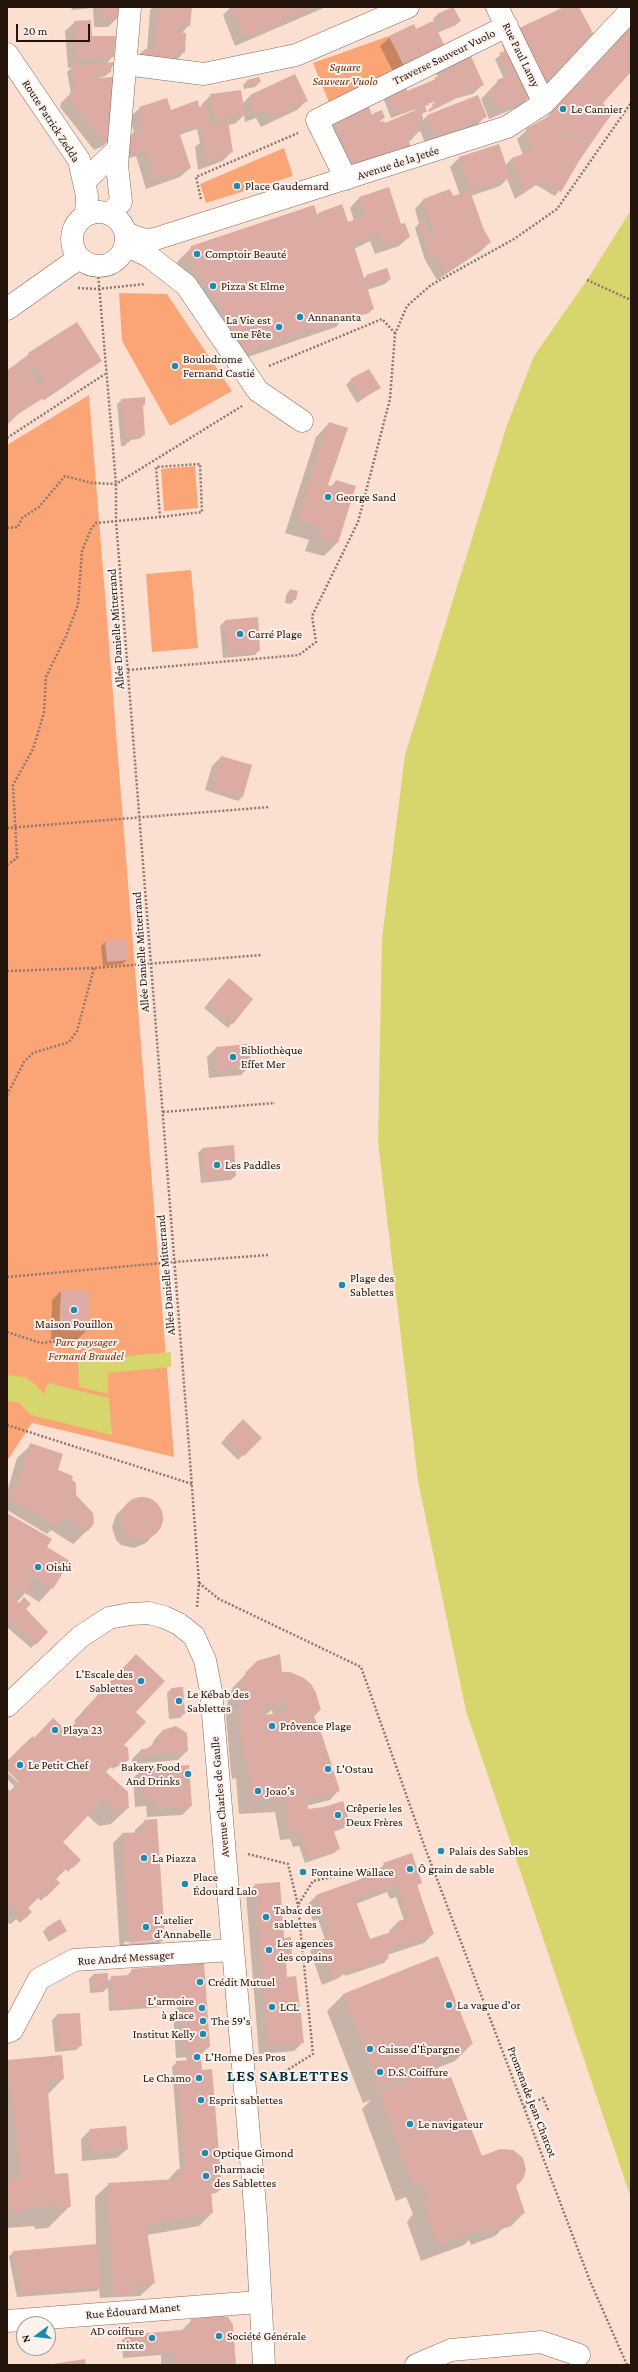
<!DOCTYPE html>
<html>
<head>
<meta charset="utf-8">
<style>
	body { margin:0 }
	#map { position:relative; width:638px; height:2372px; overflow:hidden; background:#fbe0d2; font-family:"Crimson Pro",serif }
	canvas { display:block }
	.frame { position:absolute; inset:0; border:8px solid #24150c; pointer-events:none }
	.north { position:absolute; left:16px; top:2316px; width:40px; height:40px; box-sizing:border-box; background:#fbf2ed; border:1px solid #a59a93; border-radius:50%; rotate:255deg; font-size:11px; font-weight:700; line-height:16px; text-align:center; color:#24150c }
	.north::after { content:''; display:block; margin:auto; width:14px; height:18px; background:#1f8ab1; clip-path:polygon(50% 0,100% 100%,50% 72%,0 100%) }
	.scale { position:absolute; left:16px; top:24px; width:74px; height:18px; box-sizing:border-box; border:2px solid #24150c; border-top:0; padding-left:5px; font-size:12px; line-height:14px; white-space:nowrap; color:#24150c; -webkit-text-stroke:3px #fbf2ed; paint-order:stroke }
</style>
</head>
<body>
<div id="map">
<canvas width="638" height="2372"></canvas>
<div class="frame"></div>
<div class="north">N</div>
<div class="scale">20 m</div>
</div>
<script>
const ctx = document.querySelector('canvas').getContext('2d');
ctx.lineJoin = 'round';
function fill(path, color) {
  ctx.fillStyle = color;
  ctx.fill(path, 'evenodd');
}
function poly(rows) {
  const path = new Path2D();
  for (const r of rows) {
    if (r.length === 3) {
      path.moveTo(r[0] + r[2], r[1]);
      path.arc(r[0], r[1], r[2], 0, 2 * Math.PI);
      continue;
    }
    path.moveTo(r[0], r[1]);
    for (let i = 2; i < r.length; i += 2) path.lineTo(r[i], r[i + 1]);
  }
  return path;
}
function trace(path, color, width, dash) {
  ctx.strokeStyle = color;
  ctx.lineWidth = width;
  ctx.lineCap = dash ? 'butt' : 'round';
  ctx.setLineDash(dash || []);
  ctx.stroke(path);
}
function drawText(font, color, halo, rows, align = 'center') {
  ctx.font = font + ' "Crimson Pro",serif';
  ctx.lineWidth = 4;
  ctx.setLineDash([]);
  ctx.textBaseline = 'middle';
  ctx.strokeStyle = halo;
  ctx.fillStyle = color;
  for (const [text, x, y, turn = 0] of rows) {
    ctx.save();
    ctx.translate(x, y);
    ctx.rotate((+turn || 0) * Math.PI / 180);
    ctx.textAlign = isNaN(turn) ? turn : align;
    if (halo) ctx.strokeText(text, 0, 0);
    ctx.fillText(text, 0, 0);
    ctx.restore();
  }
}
fill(poly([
	[389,36,406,70,330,105,313,63],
	[284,148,293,176,206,203,200,184],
	[119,293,167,294,232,391,170,426,122,341],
	[89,395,174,1457,32,1423,7,1461,7,445],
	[195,466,198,508,164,511,161,469],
	[191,570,198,648,152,652,146,574]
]), '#fba576');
fill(poly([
	[631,210,631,2198,466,1711,418,1481,378,1142,382,938,405,755,507,425,534,356,587,280],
	[171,1352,171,1367,108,1373,108,1394,79,1387,78,1361],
	[7,1375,25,1377,36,1385,44,1394,48,1383,109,1398,112,1435,31,1415,18,1402,7,1401]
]), '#d6d66d');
fill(poly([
	[71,7,118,7,117,18,108,27,94,27,93,8,72,10],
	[153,7,192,7,189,25,181,34,184,52,175,62,135,59,144,50,147,51,150,10],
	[231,7,326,7,235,46,223,15],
	[566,7,578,7,592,35,529,100,528,98,520,106,489,119,481,99,498,81,504,79,495,59,505,52,502,45,515,31],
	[454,8,460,21,456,25,437,33,397,79,380,46,390,37,416,30,434,22,433,19,437,15],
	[75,22,113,56,106,64,113,65,110,72,105,76,98,78,112,137,103,146,94,150,60,107,61,103,71,93,67,72,72,67,68,68,65,31],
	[446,64,482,85,473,94,457,98,429,112,428,110,436,104,435,102,427,104,424,108,425,111,421,115,423,120,427,116,477,96,486,116,476,126,426,146,420,130,411,140,344,178,329,120,371,116,374,113,384,117,378,124,384,124,411,114,416,109,391,118,382,95,407,92,438,78,436,73],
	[631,70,602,102,612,113,555,196,536,185,515,199,507,179,500,186,471,196,483,231,490,242,481,251,437,280,425,260,415,228,419,223,415,209,424,199,460,195,450,167,459,158,505,166,512,158,523,155,517,139,527,130,545,120,570,89,581,82],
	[247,81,260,82,255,87,244,89,243,85],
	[211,95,242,104,250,96,306,101,297,110,261,127,256,118,245,122,244,115,235,124,227,125,232,151,223,161,198,170,195,147,200,143,197,129,179,135,190,168,180,177,146,189,136,156,127,159,130,136,134,132,130,117,140,108,171,111,202,107,201,105],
	[388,188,400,225,409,237,399,246,375,254,370,241,354,249,363,279,367,276,390,279,385,284,367,290,373,308,369,313,340,322,336,327,236,361,175,273,178,261,192,247,316,216,319,213,347,224,354,221,350,208,359,198],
	[29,354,101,361,43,401,42,398,21,411,7,425,7,371],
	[351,380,379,388,357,403,346,385],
	[122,400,144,405,142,407,144,435,139,439,129,440,125,446,121,446,117,404],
	[329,423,327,486,330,487,336,481,337,543,324,556,305,551,309,540,285,533,316,437],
	[290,590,295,599,291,604,285,603,286,595],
	[257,618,259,650,255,655,223,658,220,626,225,621],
	[221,757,242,797,238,801,205,790,212,766],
	[105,942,127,960,122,964,103,966,101,946],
	[224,984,252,999,228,1028,204,1008],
	[248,1045,250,1066,241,1075,209,1078,207,1057,216,1048],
	[202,1149,235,1176,231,1180,201,1183,198,1153],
	[61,1291,86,1331,77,1340,51,1339,52,1300],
	[243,1420,260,1438,238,1460,221,1443],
	[31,1445,57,1471,71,1480,75,1495,92,1526,73,1544,51,1530,47,1534,7,1510,7,1492,17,1458],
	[144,1497,156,1503,162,1515,160,1528,146,1543,134,1548,121,1545,116,1540,112,1527,116,1515,131,1500],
	[7,1515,46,1547,69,1561,52,1588,39,1602,25,1593,17,1602,47,1632,31,1648,7,1627],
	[258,1662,310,1685,320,1710,313,1718,339,1790,330,1800,306,1806,307,1810,326,1808,349,1823,344,1828,333,1832,339,1849,334,1853,305,1863,299,1846,293,1847,290,1839,280,1840,275,1812,239,1814,236,1778,232,1779,231,1773,226,1717,228,1698,233,1687],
	[272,1710,273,1715,264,1716],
	[127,1664,121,1726,122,1745,128,1760,123,1764,112,1769,110,1766,105,1772,128,1808,111,1824,99,1826,87,1815,61,1843,79,1860,68,1872,65,1868,54,1879,58,1883,41,1901,37,1897,27,1908,31,1912,20,1923,16,1919,11,1924,7,1923,7,1790,10,1792,15,1787,7,1779,7,1772,19,1783,20,1781,7,1769,7,1763,34,1739,67,1732,76,1723,74,1721],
	[171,1689,184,1714,180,1718,169,1719,167,1693],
	[163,1730,187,1751,178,1760,132,1764,132,1759,141,1750,151,1747,154,1740],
	[143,1769,191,1806,182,1815,147,1817,146,1806,135,1807,133,1778],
	[145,1821,164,1939,155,1948,120,1952,113,1843,122,1834,135,1833,135,1830],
	[156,1939,156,1941,124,1944,124,1942],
	[384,1864,421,1882,416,1887,433,1934,424,1943,387,1955,388,1958,384,1963,345,1976,344,1973,339,1978,322,1985,310,1951,320,1941,325,1939,318,1919,313,1921,307,1905,316,1896,375,1875],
	[387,1892,390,1899,396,1897,404,1920,398,1922,389,1931,390,1934,369,1940,356,1904],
	[255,1885,291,1958,285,1964,286,1979,296,2014,301,2013,303,2042,294,2051,259,2054,246,1894],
	[47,1927,66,1931,49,1942,43,1932],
	[203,1964,209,2047,199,2056,221,2189,216,2193,210,2194,212,2213,199,2226,147,2235,154,2283,140,2296,100,2298,99,2288,97,2291,17,2297,9,2257,13,2252,96,2245,95,2197,109,2184,168,2180,177,2170,180,2170,172,2067,177,2062,187,2061,186,2057,176,2058,173,2012,179,2006,109,2011,108,1987,103,1992,90,1993,89,1979,93,1975,107,1982,112,1977,127,1976,132,1970],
	[344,1994,472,2044,455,2061,437,2068,482,2157,515,2187,524,2213,511,2226,502,2229,495,2236,471,2245,469,2240,464,2245,421,2261,407,2222,413,2214,406,2197,396,2201,362,2109,371,2100,363,2103,327,2011],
	[79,2014,81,2045,76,2050,55,2052,52,2020,57,2015],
	[61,2056,63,2079,48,2094,54,2176,70,2206,48,2228,35,2229,34,2226,7,2228,7,2061],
	[90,2130,127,2149,117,2158,82,2161,81,2139],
	[192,2320,235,2365,161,2365,161,2355,123,2358,122,2340,127,2336,181,2331]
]), '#0003');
fill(poly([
	[102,7,119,7,118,18,103,19],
	[158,7,192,7,190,26,178,25,178,32,186,33,185,53,175,52,175,59,149,58,144,49,155,50],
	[232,7,315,7,244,37],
	[453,7,461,21,443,29,437,14],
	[564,7,579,7,594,35,543,88,515,30],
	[91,20,92,36,116,36,114,57,77,59,74,21],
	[433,21,447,51,406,70,389,36,414,24,416,29],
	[631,25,631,72,602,104,595,98,602,104,613,113,589,144,561,192,542,181,524,191,512,158,533,150,526,129,547,117,579,79,581,81],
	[571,130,589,144,568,133],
	[512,48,531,97,498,110,490,89,499,86,497,80,509,75,499,53],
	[469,52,484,85,458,95,433,108,432,104,441,101,440,98,427,102,429,105,425,106,424,104,396,114,386,90,404,82,407,91,435,80,434,78,449,72,445,63],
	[114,62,114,65,111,66,111,72,96,75,96,78,114,77,113,137,103,141,69,98,70,92,76,92,71,66],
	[295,74,308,101,270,118,266,109,254,114,250,95],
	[259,77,261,82,248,86,247,80],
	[241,90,245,115,215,120,210,94],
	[478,95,487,117,436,137,427,115],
	[167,98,171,110,198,100,199,107,207,105,210,124,228,121,233,152,207,162,201,126,179,132,191,168,155,180,146,151,132,155,129,148,130,137,140,134,138,126,144,124,139,107],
	[366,99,375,123,384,121,385,123,425,106,427,112,422,113,423,119,417,121,421,131,407,136,411,148,353,169,333,114],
	[382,110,385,118,376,121,374,113],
	[499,144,510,177,470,191,484,230,491,242,446,272,436,254,430,256,419,223,425,221,429,233,434,231,423,199,450,189,453,196,470,191,459,157],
	[389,187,401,224,405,223,410,237,384,246,379,232,371,235,371,237,353,243,374,309,307,331,299,313,305,332,246,352,237,331,188,259,191,246,314,205,326,240,318,213,342,204,348,222,364,216,359,197],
	[387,268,391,279,370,286,366,275],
	[77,322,102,361,7,421,7,370,29,356,28,353],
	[34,365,44,382,39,385,28,369],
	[369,369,381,388,361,399,350,379],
	[145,397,145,405,143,405,145,435,130,436,130,442,126,442,121,399],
	[329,422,348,428,328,485,334,487,336,480,356,486,338,543,318,538,322,527,298,519],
	[290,589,298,591,296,600,289,598],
	[258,617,260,651,228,654,225,620],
	[221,756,252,765,243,797,211,788],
	[126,939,128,960,107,962,105,941],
	[229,978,253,999,233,1024,208,1003],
	[249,1044,251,1066,218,1070,216,1047],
	[234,1145,236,1176,205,1179,202,1148],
	[61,1290,90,1291,87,1331,59,1330],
	[243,1419,262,1438,244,1456,225,1438],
	[30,1443,63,1454,58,1470,73,1476,72,1480,76,1483,76,1495,93,1513,94,1523,88,1531,63,1516,57,1526,7,1496,14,1486,17,1487],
	[142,1518,21],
	[7,1513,52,1539,47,1547,70,1561,53,1589,30,1575,30,1581,32,1583,26,1594,18,1590,13,1597,19,1603,24,1597,31,1604,26,1609,48,1632,36,1645,12,1622,7,1628],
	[136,1654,165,1681,136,1712,146,1722,124,1745,128,1748,129,1760,117,1765,114,1763,106,1772,128,1792,129,1808,116,1810,104,1799,63,1842,81,1860,73,1868,70,1865,56,1879,60,1883,46,1897,42,1894,28,1908,32,1912,25,1919,7,1904,7,1788,10,1791,19,1782,7,1770,7,1761,21,1747,33,1736,34,1738,53,1718,67,1731,85,1713,83,1711],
	[280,1654,282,1672,290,1672,304,1678,311,1684,316,1693,321,1710,312,1712,323,1738,340,1791,322,1797,306,1798,308,1809,324,1807,343,1801,350,1824,333,1829,340,1849,309,1859,299,1830,288,1831,288,1799,252,1801,249,1766,245,1766,239,1703,241,1684,246,1672,257,1661],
	[285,1698,287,1713,262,1715,261,1707,276,1705],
	[183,1687,185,1714,173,1715,171,1688],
	[176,1726,187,1733,188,1751,141,1755,141,1749,146,1749,159,1740,163,1730],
	[189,1765,192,1806,156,1808,155,1797,144,1798,142,1768],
	[157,1819,165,1939,129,1943,122,1833,145,1832,144,1820],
	[412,1853,422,1883,417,1885,434,1934,386,1949,389,1958,349,1972,348,1967,343,1969,345,1974,333,1978,319,1941,330,1936,316,1895,386,1870,383,1863],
	[397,1884,409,1918,398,1921,400,1929,370,1939,355,1899],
	[280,1882,284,1938,291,1937,292,1958,286,1959,287,1977,296,1976,304,2043,268,2045,255,1884],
	[60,1919,67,1931,53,1939,47,1927],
	[438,1956,473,2044,434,2059,442,2080,451,2077,482,2156,500,2149,513,2150,523,2158,526,2170,523,2179,516,2186,525,2213,509,2219,510,2223,484,2233,482,2228,438,2245,424,2205,429,2196,423,2181,413,2184,378,2092,407,2081,406,2077,380,2087,343,1994],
	[204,1963,210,2047,200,2048,202,2070,212,2069,222,2189,211,2190,213,2213,146,2224,155,2283,133,2284,134,2293,114,2294,109,2227,108,2183,178,2179,177,2169,185,2169,176,2061,191,2060,190,2049,185,2050,182,2002,114,2007,111,1976,132,1975,131,1969],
	[108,1973,108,1988,95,1989,93,1974],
	[80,2013,82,2046,59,2048,57,2014],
	[62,2055,64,2079,47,2081,55,2174,68,2173,71,2207,57,2208,56,2205,25,2207,25,2211,9,2212,7,2178,20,2178,16,2121,14,2121,11,2082,9,2082,7,2060],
	[126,2126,128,2149,91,2152,89,2129],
	[98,2244,102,2287,21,2293,13,2251],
	[222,2316,228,2317,233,2325,236,2365,175,2365,173,2350,128,2354,126,2335,192,2329,191,2319],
	[85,2359,86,2365,53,2365,53,2364]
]), '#dcaba3');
const minor = poly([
	[497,7,544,103],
	[7,54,79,160,87,196,86,215],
	[125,64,204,74,296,55,408,7],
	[346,179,317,120,507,26],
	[85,181,118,149],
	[99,239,27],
	[110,214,121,202,117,165,130,7],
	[126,233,144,240,155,239,507,127,544,103,631,10],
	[126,245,150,257,186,285,258,391,302,421],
	[7,309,79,258],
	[7,2032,12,2030,39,1979,74,1960,232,1950],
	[7,2321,259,2302],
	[416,2365,451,2350,541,2342,579,2355]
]);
const major = poly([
	[7,1706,80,1637,109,1618,130,1614,149,1613,164,1617,179,1624,194,1636,205,1660,211,1691,256,2218,264,2365]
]);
trace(minor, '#8f6854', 23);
trace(major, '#8f6854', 23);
trace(poly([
	[201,199,196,177,298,133],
	[98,273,116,484,116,521,189,1447,199,1583,197,1608],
	[587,280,631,300],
	[78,288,98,289,145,284],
	[269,366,382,319,395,333],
	[7,438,105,374],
	[7,528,18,527,22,518,39,507,65,476,92,483,116,484,242,406],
	[128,670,299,655,316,642,312,616,358,522,390,399,395,334,407,306,431,285,514,239,557,209,631,103],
	[7,828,270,807],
	[7,865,17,858,13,785,33,749,44,713,46,677,66,636,78,605,82,551,91,529,96,523,160,517,202,512,200,464,156,467,160,517],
	[7,971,94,968,262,955],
	[7,1095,24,1062,33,1053,69,1042,77,1031,94,968],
	[163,1112,275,1103],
	[7,1277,174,1262,268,1255],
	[7,1332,41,1343,74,1339],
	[7,1425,192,1484],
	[199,1583,219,1599,361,1667,424,1845,590,2281,627,2365],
	[248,1854,288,1864,298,1905],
	[268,2082,313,2054,298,1905,313,1881,371,1869],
	[524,2107,543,2098,549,2112]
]), '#8c776c', 2.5, [2, 2]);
trace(minor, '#fff', 22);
trace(major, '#fff', 22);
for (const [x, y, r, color] of [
	[563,109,4,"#1f8ab1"],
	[237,186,4,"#1f8ab1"],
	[197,254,4,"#1f8ab1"],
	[213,286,4,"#1f8ab1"],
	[300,317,4,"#1f8ab1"],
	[279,327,4,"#1f8ab1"],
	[175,366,4,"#1f8ab1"],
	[328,497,4,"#1f8ab1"],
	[240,634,4,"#1f8ab1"],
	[233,1057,4,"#1f8ab1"],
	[217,1165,4,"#1f8ab1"],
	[342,1285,4,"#1f8ab1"],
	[74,1310,4,"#1f8ab1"],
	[38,1567,4,"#1f8ab1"],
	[141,1681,4,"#1f8ab1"],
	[179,1701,4,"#1f8ab1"],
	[272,1726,4,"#1f8ab1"],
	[55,1730,4,"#1f8ab1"],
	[20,1765,4,"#1f8ab1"],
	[328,1769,4,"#1f8ab1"],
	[188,1774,4,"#1f8ab1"],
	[258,1791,4,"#1f8ab1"],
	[338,1815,4,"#1f8ab1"],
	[441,1851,4,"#1f8ab1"],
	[144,1858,4,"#1f8ab1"],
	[410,1869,4,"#1f8ab1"],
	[303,1872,4,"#1f8ab1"],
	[185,1884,4,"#1f8ab1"],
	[266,1917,4,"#1f8ab1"],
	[146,1927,4,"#1f8ab1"],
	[269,1950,4,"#1f8ab1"],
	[200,1982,4,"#1f8ab1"],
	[449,2005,4,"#1f8ab1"],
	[272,2007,4,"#1f8ab1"],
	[202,2008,4,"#1f8ab1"],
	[203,2021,4,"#1f8ab1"],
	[203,2034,4,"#1f8ab1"],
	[370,2049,4,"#1f8ab1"],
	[197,2057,4,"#1f8ab1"],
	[380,2072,4,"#1f8ab1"],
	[199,2078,4,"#1f8ab1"],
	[201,2100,4,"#1f8ab1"],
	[410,2124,4,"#1f8ab1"],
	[205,2153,4,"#1f8ab1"],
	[206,2176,4,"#1f8ab1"],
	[219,2336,4,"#1f8ab1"],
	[152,2338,4,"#1f8ab1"]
]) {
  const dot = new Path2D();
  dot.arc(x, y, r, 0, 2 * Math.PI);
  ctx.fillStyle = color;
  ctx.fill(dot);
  trace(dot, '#fbf2ed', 1.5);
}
drawText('12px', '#24150c', '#fbf2ed', [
	["Rue Paul Lamy",521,55,64],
	["Traverse Sauveur Vuolo",444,57,-26],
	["Route Patrick Zedda",51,121,57],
	["Avenue de la Jetée",398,163,-18],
	["Allée Danielle Mitterrand",116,629,-94],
	["Allée Danielle Mitterrand",141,952,-94],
	["Allée Danielle Mitterrand",166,1275,-95],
	["Avenue Charles de Gaulle",220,1797,-95],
	["Rue André Messager",126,1958,-4],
	["Promenade Jean Charcot",532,2102,69],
	["Rue Édouard Manet",133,2311,-5]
]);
drawText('italic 12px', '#6e340f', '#fbf2ed', [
	["Square",345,67],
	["Sauveur Vuolo",345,81],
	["Parc paysager",86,1342],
	["Fernand Braudel",86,1356]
]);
drawText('12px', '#24150c', '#fbf2ed', [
	["Le Cannier",571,109],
	["Place Gaudemard",245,186],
	["Comptoir Beauté",205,254],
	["Pizza St Elme",221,286],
	["Annananta",308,317],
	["La Vie est",271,320,"right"],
	["une Fête",271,334,"right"],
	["Boulodrome",183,359],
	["Fernand Castié",183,373],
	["George Sand",336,497],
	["Carré Plage",248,634],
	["Bibliothèque",241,1050],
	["Effet Mer",241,1064],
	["Les Paddles",225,1165],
	["Plage des",350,1278],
	["Sablettes",350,1292],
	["Maison Pouillon",74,1324,"center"],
	["Oishi",46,1567],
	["L'Escale des",133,1674,"right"],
	["Sablettes",133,1688,"right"],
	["Le Kébab des",187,1694],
	["Sablettes",187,1708],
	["Prôvence Plage",280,1726],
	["Playa 23",63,1730],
	["Le Petit Chef",28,1765],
	["Bakery Food",180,1767,"right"],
	["And Drinks",180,1781,"right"],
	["L'Ostau",336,1769],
	["Joao’s",266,1791],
	["Crêperie les",346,1808],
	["Deux Frères",346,1822],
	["Palais des Sables",449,1851],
	["La Piazza",152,1858],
	["Ô grain de sable",418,1869],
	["Fontaine Wallace",311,1872],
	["Place",193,1877],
	["Édouard Lalo",193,1891],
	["Tabac des",274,1910],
	["sablettes",274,1924],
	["L'atelier",154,1920],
	["d'Annabelle",154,1934],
	["Les agences",277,1943],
	["des copains",277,1957],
	["Crédit Mutuel",208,1982],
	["L'armoire",194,2001,"right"],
	["à glace",194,2015,"right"],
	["La vague d'or",457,2005],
	["LCL",280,2007],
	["The 59's",211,2021],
	["Institut Kelly",195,2034,"right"],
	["Caisse d'Épargne",378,2049],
	["L'Home Des Pros",205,2057],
	["D.S. Coiffure",388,2072],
	["Le Chamo",191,2078,"right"],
	["Esprit sablettes",209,2100],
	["Le navigateur",418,2124],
	["Optique Gimond",213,2153],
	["Pharmacie",214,2169],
	["des Sablettes",214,2183],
	["AD coiffure",144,2331,"right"],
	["mixte",144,2345,"right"],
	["Société Générale",227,2336]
], 'left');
ctx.letterSpacing = '1px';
drawText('bold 16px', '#003446', '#fbf2ed', [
	["LES SABLETTES",288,2076]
]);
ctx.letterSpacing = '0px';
</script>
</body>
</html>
